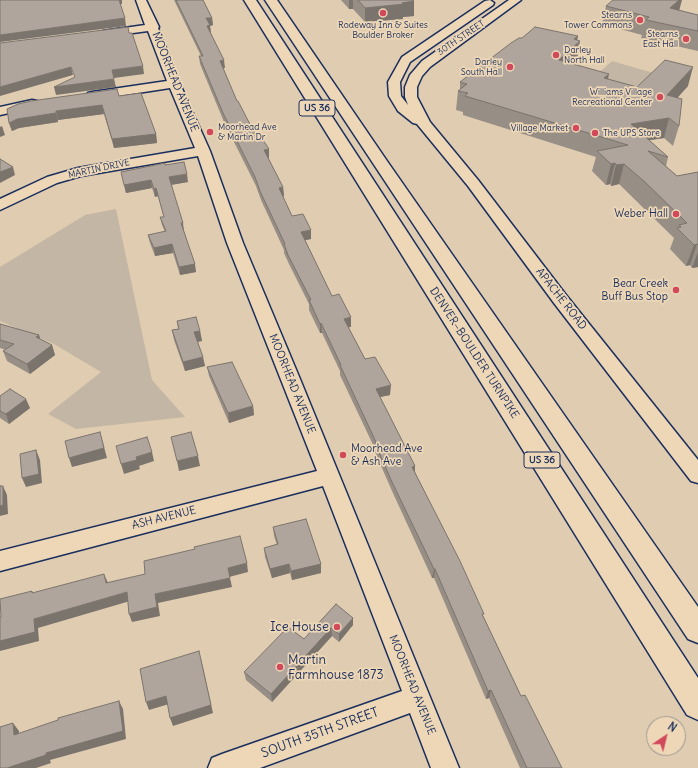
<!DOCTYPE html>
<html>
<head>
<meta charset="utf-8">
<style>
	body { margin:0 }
	#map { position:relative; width:698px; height:768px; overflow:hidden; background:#e0cdb1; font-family:Delius,sans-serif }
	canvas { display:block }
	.north { position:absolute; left:646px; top:716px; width:40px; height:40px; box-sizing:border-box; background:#edd7b6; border:1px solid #999493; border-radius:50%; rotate:35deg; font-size:11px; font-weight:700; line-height:16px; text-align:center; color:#1b2f5e }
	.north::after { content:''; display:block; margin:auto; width:14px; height:18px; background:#d1495b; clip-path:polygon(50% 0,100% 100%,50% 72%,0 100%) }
</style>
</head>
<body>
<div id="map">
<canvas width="698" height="768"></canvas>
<div class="north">N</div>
</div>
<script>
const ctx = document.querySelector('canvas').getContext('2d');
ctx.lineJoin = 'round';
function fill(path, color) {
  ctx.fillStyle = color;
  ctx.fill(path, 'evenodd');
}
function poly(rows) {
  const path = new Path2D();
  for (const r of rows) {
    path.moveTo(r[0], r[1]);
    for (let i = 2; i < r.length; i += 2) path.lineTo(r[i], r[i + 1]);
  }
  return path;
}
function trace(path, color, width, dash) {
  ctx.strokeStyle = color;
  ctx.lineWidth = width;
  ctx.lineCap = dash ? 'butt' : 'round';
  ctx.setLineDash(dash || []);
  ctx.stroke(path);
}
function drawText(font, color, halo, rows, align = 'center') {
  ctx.font = font + ' Delius,sans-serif';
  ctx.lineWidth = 3.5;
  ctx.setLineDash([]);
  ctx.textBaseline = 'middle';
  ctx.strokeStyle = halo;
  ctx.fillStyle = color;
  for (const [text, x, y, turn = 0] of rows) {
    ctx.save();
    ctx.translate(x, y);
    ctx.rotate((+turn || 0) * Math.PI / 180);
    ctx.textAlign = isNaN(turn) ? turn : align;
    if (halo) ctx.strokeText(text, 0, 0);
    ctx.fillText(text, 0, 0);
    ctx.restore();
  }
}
fill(poly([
	[612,61,657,74,636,95,590,81],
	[116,209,152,380,185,417,76,429,48,414,101,372,54,344,0,321,0,267,85,215]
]), '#c3b6a4');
const minor = poly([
	[136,0,146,0,159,27,158,28,180,84,210,151,243,243,300,379,459,768,431,768,410,713,260,768,208,768,212,758,222,754,402,691,323,486,0,571,0,551,317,471,227,243,198,156,81,176,57,183,0,210,0,199,47,177,78,168,195,148,170,88,92,100,88,99,86,96,88,93,92,92,167,81,148,31,103,37,97,34,103,31,145,25,136,0],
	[490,0,494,3,493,5,410,62,400,82,401,96,408,105,405,97,405,87,410,75,422,61,509,0,521,0,430,67,422,76,417,87,417,97,430,122,478,180,566,295,698,460,698,483,691,481,554,303,468,186,417,124,413,123,398,111,389,96,388,82,402,57,485,1,490,0],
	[32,100,37,101,38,104,37,107,0,115,0,107,32,100]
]);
const highway = poly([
	[244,0,256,0,698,678,698,720,687,715,244,0],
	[265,0,277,0,387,161,698,607,698,643,688,639,265,0]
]);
trace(minor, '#1b2f5e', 3);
trace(highway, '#1b2f5e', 3);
fill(minor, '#edd7b6');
fill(highway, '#edd7b6');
fill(poly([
	[174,0,203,0,212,18,213,25,210,26,211,33,225,68,223,68,237,101,269,158,268,158,283,187,284,196,283,197,292,216,311,230,311,239,305,240,332,296,351,327,348,327,365,359,390,395,380,397,415,466,415,472,521,696,562,768,520,768,489,698,486,699,434,578,432,578,392,491,375,452,375,449,340,375,340,371,322,333,320,333,309,310,309,304,289,264,284,253,284,250,261,200,256,186,224,122,200,64,199,56,201,56],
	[341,0,413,0,414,1,414,16,403,17,403,19,365,22,353,9,349,9],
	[606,6,679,10,698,15,698,51,641,38,642,35,602,24],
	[578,36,577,40,577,60,572,64,608,79,637,87,688,86,677,98,679,126,673,146,664,138,649,140,668,157,666,166,677,176,698,172,698,267,692,268,690,265,686,266,670,249,674,238,619,184,611,186,610,184,606,185,592,171,596,157,463,115,463,112,456,110,458,91,460,90,460,82,522,38],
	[119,96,156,134,157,143,114,148,104,114,58,120,58,122,19,128,12,131,9,123],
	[165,165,188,182,171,185,184,231,196,272,180,275,173,253,155,256,150,243,148,235,165,232,162,225,160,217,164,217,158,196,155,197,152,188,126,193,121,172],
	[177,321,200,331,202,341,197,342,205,366,185,371,174,340,172,330,178,329],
	[0,324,39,335,40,339,52,345,55,355,30,374,7,361,3,351,6,350,0,348],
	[207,367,253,406,254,415,229,423,209,376],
	[0,396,30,408,9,424,0,418],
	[273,527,321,564,321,573,292,580,290,573,272,578,265,557,264,548,277,545,274,536],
	[336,604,353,625,339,642,332,636,272,702,246,680,244,672,304,639]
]), '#978e86');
fill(poly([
	[119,0,122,0,122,4,120,4],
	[349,0,353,0,353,9,349,9],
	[679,0,682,0,678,15,670,8],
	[414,1,414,16,403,17,403,19,365,22,365,8],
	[125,18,126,26,0,42,0,35],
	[206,18,212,18,213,25,210,26,211,33,208,34],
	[578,36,576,45,580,41,577,60,555,79,559,60,574,39],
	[224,60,225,68,220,69,220,61],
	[143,66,144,74,114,78,112,70],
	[71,67,73,75,0,96,0,87],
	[693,67,688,86,662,115,667,95],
	[609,74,605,93,604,78],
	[114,79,116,87,56,95,54,87],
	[102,105,104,114,58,120,56,111],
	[56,113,58,122,19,128,12,131,9,123,17,119],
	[669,118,664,138,626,144,631,124],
	[2,126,5,135,0,137,0,127],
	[156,134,157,143,114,148,112,139],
	[269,149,269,158,265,159,264,150],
	[615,163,610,184,606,185,611,164],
	[624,164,619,184,611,186,616,165],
	[13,167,15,175,0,183,0,172],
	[187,174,188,182,170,185,169,177],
	[151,180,152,188,126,193,124,185],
	[283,187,284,196,279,197,279,188],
	[156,188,158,196,155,197,154,189],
	[181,223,183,223,184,231,182,231],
	[311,230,311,239,301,241,301,232],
	[172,244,173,253,155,256,154,248],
	[697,244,690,265,686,266,694,245],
	[698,252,698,267,692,268],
	[195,264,196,272,180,275,179,267],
	[351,317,351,327,344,328,344,319],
	[321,323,322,333,320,333,320,324],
	[200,331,202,341,196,342,194,332],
	[39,335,42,344,36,337],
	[52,345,55,355,30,374,27,364],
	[203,357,205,366,185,371,183,362],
	[391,385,390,395,375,398,376,389],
	[26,399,30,408,9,424,6,414],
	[253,406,254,415,229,423,228,413],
	[100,432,107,458,72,467,69,458],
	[36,450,40,460,42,483,26,487,22,478],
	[152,452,154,461,139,466,140,469,124,474,121,464,136,457],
	[198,456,200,466,179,471,177,461],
	[415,466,415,475,412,467],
	[3,486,7,495,8,514,0,516,0,506],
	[247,563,248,572,229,577,228,568],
	[289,564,290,573,272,578,270,569],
	[321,564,321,573,292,580,291,571],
	[434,569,435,569,434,578,432,578],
	[104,574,108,583,106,583],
	[230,578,232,587,158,603,160,616,132,622,129,614,155,594],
	[127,592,130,601,38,628,39,641,0,651,0,641,34,619],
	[353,618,353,625,339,642,339,634],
	[331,628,332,636,272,702,271,694],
	[201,659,213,713,173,726,170,718],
	[491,690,489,698,486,699,488,691],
	[166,696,169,704,149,710,146,702],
	[119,701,123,709,126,739,50,760,51,763,36,768,7,768,46,753],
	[13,723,19,731,19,742,14,735]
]), '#7b746d');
const building = poly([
	[0,0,119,0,125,18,0,35,0,0],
	[176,0,203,0,212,18,206,18,210,25,207,26,224,60,220,61,237,101,238,101,255,134,259,134,269,149,264,150,283,187,279,188,292,216,303,214,311,230,301,232,332,296,339,294,351,317,344,319,365,359,375,357,391,385,376,389,415,466,412,467,460,561,484,614,482,614,521,696,525,695,562,768,527,768,491,690,488,691,435,569,434,569,392,482,375,443,376,442,340,365,341,365,321,323,320,324,309,300,311,300,288,255,284,244,285,244,260,191,255,177,223,113,199,56,203,56,176,0],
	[358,0,413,0,414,1,402,3,404,4,365,8,358,0],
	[613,0,679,0,670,8,698,15,698,31,646,20,649,17,606,6,613,0],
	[128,27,129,33,132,33,143,66,112,70,114,79,54,87,75,77,71,67,0,87,0,43,128,27],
	[535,27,578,36,574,39,580,41,559,60,609,74,604,78,637,87,665,60,693,67,667,95,682,99,679,126,669,118,631,124,668,157,648,151,677,176,698,172,698,245,697,244,694,245,677,228,681,227,679,225,687,223,645,182,624,164,616,165,615,163,611,164,597,151,628,145,465,96,468,93,458,91,467,84,460,82,511,43,519,38,522,38,535,27],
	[117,89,119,96,141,93,156,134,112,139,102,105,56,111,56,113,17,119,9,123,7,109,18,104,31,101,117,89],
	[0,159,13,167,0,172,0,159],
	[184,162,187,174,169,177,183,223,181,223,195,264,179,267,172,244,154,248,148,235,166,231,160,217,164,217,156,188,154,189,151,180,124,185,121,172,165,163,165,165,184,162],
	[196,317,200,331,194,332,203,357,183,362,172,330,179,329,177,321,196,317],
	[0,324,39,335,36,337,52,345,27,364,3,351,14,344,0,340,0,324],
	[232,362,253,406,228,413,207,367,232,362],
	[10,389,26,399,6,414,0,411,0,396,10,389],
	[100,432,104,448,69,458,65,441,100,432],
	[191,432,198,456,177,461,171,437,191,432],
	[147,437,152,452,136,457,137,460,121,464,116,446,147,437],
	[36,450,39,474,22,478,20,454,36,450],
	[0,486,3,486,3,505,0,506,0,486],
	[306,519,321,564,291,571,289,564,270,569,264,548,278,544,273,527,306,519],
	[240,536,247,563,228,568,230,578,155,594,157,607,129,614,127,592,34,619,35,632,0,641,0,617,1,617,0,599,32,591,32,593,104,574,106,583,145,574,144,561,195,549,194,547,240,536],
	[336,604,353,618,339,634,331,628,271,694,244,672,288,627,304,639,336,604],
	[199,651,211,705,170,718,166,696,146,702,140,669,199,651],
	[119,701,123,731,46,753,46,755,7,768,0,768,0,727,13,723,14,735,58,720,58,718,119,701]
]);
fill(building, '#b0a59c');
trace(building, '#7b746d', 1);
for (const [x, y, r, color] of [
	[383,13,4,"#d1495b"],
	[640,20,4,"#d1495b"],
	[686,39,4,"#d1495b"],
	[556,55,4,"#d1495b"],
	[510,67,4,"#d1495b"],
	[660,97,4,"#d1495b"],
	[576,128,4,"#d1495b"],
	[210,132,4,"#d1495b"],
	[595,133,4,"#d1495b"],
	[676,214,4,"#d1495b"],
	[676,290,4,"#d1495b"],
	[343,455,4,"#d1495b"],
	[337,627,4,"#d1495b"],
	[280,667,4,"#d1495b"]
]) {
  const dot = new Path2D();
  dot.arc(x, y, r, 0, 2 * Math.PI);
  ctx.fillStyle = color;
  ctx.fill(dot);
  trace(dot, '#edd7b6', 1.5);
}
drawText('9px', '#1b2f5e', '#edd7b6', [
	["Stearns",632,15],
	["Tower Commons",632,25],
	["Rodeway Inn & Suites",383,25,"center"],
	["Boulder Broker",383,35,"center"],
	["Stearns",678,34],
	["East Hall",678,44],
	["Darley",564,50,"left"],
	["North Hall",564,60,"left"],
	["Darley",502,62],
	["South Hall",502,72],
	["Williams Village",652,92],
	["Recreational Center",652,102],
	["Moorhead Ave",218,127,"left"],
	["& Martin Dr",218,137,"left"],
	["Village Market",568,128],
	["The UPS Store",603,133,"left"]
], 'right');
drawText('9px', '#1b2f5e', '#edd7b6', [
	["30TH STREET",461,38,-34],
	["MARTIN DRIVE",99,169,-12]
]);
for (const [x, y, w] of [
	[317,108,36],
	[542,460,36]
]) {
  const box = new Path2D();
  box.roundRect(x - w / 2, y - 8, w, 16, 3);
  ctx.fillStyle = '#edd7b6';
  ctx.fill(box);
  trace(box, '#1b2f5e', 1);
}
drawText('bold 10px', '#1b2f5e', null, [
	["US 36",317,108],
	["US 36",542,460]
]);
drawText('11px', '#1b2f5e', '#edd7b6', [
	["MOORHEAD AVENUE",175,82,68],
	["APACHE ROAD",561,299,52],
	["DENVER–BOULDER TURNPIKE",474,353,57],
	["MOORHEAD AVENUE",292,384,68],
	["ASH AVENUE",164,518,-14],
	["MOORHEAD AVENUE",412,685,68]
]);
drawText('11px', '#1b2f5e', '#edd7b6', [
	["Weber Hall",668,214],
	["Bear Creek",668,284],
	["Buff Bus Stop",668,297],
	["Moorhead Ave",351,449,"left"],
	["& Ash Ave",351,462,"left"]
], 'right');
drawText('13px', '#1b2f5e', '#edd7b6', [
	["Ice House",329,627],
	["Martin",288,660,"left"],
	["Farmhouse 1873",288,675,"left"]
], 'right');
drawText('13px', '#1b2f5e', '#edd7b6', [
	["SOUTH 35TH STREET",320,733,-20]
]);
</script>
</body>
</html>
